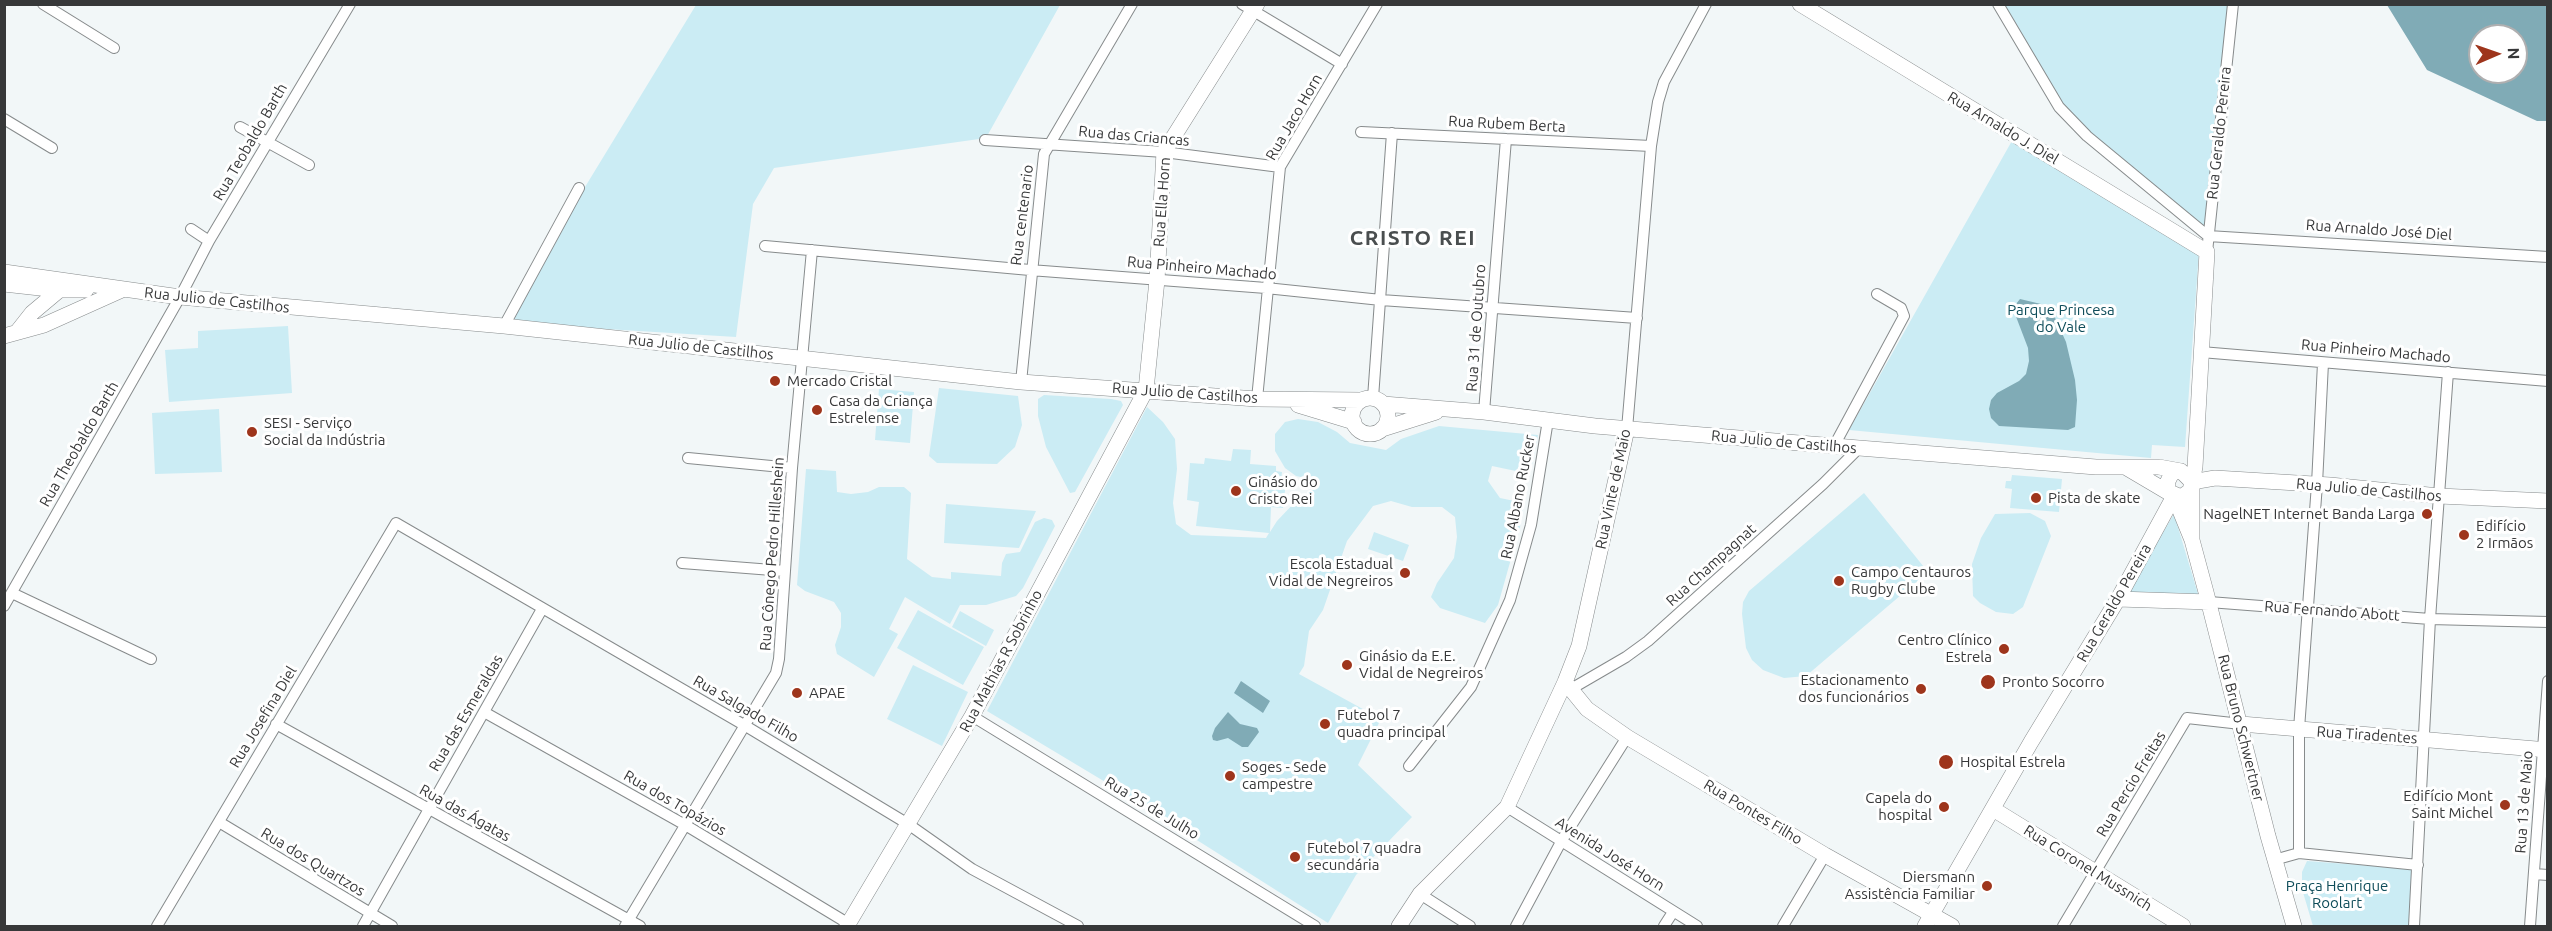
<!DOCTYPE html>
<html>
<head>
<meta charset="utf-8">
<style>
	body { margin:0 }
	#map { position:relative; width:2552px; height:931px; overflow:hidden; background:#f2f7f8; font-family:Ubuntu,sans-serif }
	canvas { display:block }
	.frame { position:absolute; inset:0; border:6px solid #373839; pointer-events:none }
	.north { position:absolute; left:2468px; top:24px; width:60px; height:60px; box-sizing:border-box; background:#fff; border:2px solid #afafb0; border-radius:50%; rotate:88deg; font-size:16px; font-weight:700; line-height:24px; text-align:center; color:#373839 }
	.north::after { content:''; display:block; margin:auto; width:21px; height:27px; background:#9e351c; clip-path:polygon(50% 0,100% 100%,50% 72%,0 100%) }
</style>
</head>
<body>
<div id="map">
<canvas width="2552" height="931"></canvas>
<div class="frame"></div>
<div class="north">N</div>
</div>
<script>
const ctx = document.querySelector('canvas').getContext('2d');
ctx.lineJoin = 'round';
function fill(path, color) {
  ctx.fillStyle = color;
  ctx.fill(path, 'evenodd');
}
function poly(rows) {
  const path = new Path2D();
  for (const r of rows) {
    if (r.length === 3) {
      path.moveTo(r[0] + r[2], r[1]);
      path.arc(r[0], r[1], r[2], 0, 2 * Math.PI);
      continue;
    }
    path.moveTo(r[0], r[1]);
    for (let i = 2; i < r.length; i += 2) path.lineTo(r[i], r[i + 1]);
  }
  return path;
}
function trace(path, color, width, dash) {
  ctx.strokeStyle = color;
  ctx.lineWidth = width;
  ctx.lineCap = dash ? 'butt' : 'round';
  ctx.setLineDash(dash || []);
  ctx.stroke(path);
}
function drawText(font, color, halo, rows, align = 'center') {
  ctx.font = font + ' Ubuntu,sans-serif';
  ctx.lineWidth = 6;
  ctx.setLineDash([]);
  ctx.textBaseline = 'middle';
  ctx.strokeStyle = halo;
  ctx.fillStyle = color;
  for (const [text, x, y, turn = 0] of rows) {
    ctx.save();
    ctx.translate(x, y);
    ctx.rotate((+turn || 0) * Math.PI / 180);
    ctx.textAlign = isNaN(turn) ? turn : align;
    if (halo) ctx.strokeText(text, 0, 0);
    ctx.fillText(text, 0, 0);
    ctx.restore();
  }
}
fill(poly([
	[696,5,1060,5,986,138,774,168,753,204,736,337,509,323,585,187],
	[1998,5,2233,5,2208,236,2059,107],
	[2013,139,2199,251,2185,447,2152,445,2151,458,1849,430],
	[288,326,292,393,169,402,165,350,198,348,198,331],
	[939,388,1018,396,1022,425,1015,447,997,464,937,463,929,456],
	[879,389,914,392,910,443,875,440],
	[1044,395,1111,399,1121,401,1123,405,1075,492,1070,493,1046,447,1038,416,1038,399],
	[1147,407,1163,422,1175,439,1177,469,1173,503,1176,524,1191,535,1266,538,1269,533,1196,526,1199,502,1187,500,1190,463,1204,464,1205,458,1231,461,1233,449,1251,450,1250,464,1276,466,1276,471,1282,472,1281,481,1286,482,1283,508,1271,507,1270,532,1277,521,1295,502,1315,487,1310,479,1296,476,1285,468,1275,451,1275,434,1285,422,1298,419,1318,422,1337,432,1350,443,1386,450,1401,439,1439,426,1538,435,1530,474,1492,466,1488,481,1500,498,1524,503,1520,527,1498,605,1485,623,1440,608,1431,597,1437,583,1454,558,1457,537,1455,517,1442,507,1412,507,1391,501,1373,506,1347,541,1323,610,1309,631,1304,666,1299,674,1381,719,1358,765,1412,817,1356,875,1328,923,1102,780,987,711],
	[219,409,222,472,155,474,152,413],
	[806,469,836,471,837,492,851,494,868,492,879,487,904,487,911,493,907,559,932,577,951,579,951,572,1001,576,1002,563,1006,554,1020,552,1035,522,1044,518,1052,520,1055,526,1023,588,1016,596,986,605,960,605,950,624,905,597,889,629,898,634,874,677,837,654,835,645,841,627,841,613,834,602,805,591,797,585],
	[2012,475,2062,479,2059,512,2010,508,2012,489,2005,488,2006,481,2011,481],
	[1864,493,1928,572,1806,676,1784,678,1763,670,1752,660,1746,648,1742,614,1743,602,1749,591],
	[946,504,1036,511,1019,548,944,543],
	[2030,513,2045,521,2051,536,2023,607,2013,614,1996,612,1980,603,1973,596,1972,564,1981,538,1995,514],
	[2174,514,2198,594,2127,593],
	[1374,532,1409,545,1403,561,1368,549],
	[918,610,984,647,963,685,897,648],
	[960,611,994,630,986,646,952,627],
	[913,665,968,692,942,746,887,719],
	[2307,861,2412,869,2409,926,2313,926,2302,889,2302,872]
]), '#cbecf4');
fill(poly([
	[2387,5,2547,5,2547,121,2537,121,2427,70],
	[2480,36,2516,36,2516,72,2480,72],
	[2020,299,2041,304,2052,311,2066,342,2075,380,2077,400,2075,427,2068,430,1999,426,1991,418,1989,409,1991,400,1997,393,2019,381,2026,374,2029,361,2028,348,2015,314,2016,304],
	[1241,681,1270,701,1263,713,1234,693],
	[1228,712,1240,724,1257,728,1259,732,1248,747,1242,747,1228,738,1217,741,1213,740,1212,736,1215,728]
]), '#80abb6');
const street = poly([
	[43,4,114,48],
	[1242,4,1342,64],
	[1998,4,2059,107,2087,136,2208,236],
	[4,119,52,148],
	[240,127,309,165],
	[1361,132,1651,146],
	[985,140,1164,152,1280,167],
	[191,229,209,241],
	[2208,236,2548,257],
	[765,246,1030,270,1266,288,1381,300,1637,318],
	[2207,252,2233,4],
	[504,326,579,188],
	[2201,352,2548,381],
	[1021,382,1044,154,1132,4],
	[1373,398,1392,133],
	[1257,399,1280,167,1377,4],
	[1484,412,1506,139],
	[1627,429,1651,146,1658,102,1664,82,1706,4],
	[1834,446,1904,316,1901,308,1877,294],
	[688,458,792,468],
	[682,563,785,571],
	[12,593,151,659],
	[2209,602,2430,619,2548,622],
	[4,606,180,297,209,241,350,4],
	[1571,689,1626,657,1648,641,1823,484,1859,448],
	[484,712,687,826,849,924],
	[972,716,1315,926],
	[276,724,640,926],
	[1409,766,1471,687,1510,600,1531,525,1548,420],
	[1507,807,1697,926],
	[219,822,392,926],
	[2299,853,2299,729,2317,484,2323,363],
	[2274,860,2299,853,2418,865],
	[2534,874,2548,875],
	[1420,894,1470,926],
	[157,926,396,523,744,725,908,824,972,869,1078,926],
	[363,926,542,609],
	[625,926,776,673,779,659,792,468,812,250],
	[1516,926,1562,840,1627,737],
	[1664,926,1673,912],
	[1783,926,1825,855],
	[2063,926,2187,718,2241,724],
	[2414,926,2430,619,2448,372],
	[2530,926,2548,681]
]);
const secondary = poly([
	[1800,4,2207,252,2195,467,2190,491,2181,497,2169,492,2167,483,2172,473,2181,471],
	[4,272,180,297,504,326,1021,382,1257,399,1361,400],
	[4,284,58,290,86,290],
	[17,332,32,313,63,287],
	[4,336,44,325,122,290],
	[1370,416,18],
	[1383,404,1484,412,1595,426,1859,448,2096,467,2159,467,2181,471,2192,482,2192,540],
	[1298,405,1354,422],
	[1382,429,1436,412],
	[2127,468,2171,494],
	[2192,482,2215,478,2330,485,2439,496,2548,501],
	[2174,496,2192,540,2206,592,2268,836,2294,926],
	[2118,599,2209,602],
	[1565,682,1587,709,1627,737,1825,855,1952,926],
	[2241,724,2548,750],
	[1993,809,2183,926],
	[847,926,972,716,1146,390,1157,280,1164,152,1257,4],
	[1399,926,1420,894,1507,807,1565,682,1579,646,1627,429],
	[1925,926,2031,742,2118,599,2174,496]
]);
trace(street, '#878b8c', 12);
trace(secondary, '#878b8c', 16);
trace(street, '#fff', 10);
trace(secondary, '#fff', 15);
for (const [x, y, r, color] of [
	[775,381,6,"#9e351c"],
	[817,410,6,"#9e351c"],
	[252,432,6,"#9e351c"],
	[1236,491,6,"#9e351c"],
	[2036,498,6,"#9e351c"],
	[2427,514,6,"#9e351c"],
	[2464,535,6,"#9e351c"],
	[1405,573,6,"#9e351c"],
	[1839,581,6,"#9e351c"],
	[2004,649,6,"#9e351c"],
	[1347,665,6,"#9e351c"],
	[1988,682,8,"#9e351c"],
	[1921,689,6,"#9e351c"],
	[797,693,6,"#9e351c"],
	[1325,724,6,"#9e351c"],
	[1946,762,8,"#9e351c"],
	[1230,776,6,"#9e351c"],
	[2505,805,6,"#9e351c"],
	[1944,807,6,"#9e351c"],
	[1295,857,6,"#9e351c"],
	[1987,886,6,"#9e351c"]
]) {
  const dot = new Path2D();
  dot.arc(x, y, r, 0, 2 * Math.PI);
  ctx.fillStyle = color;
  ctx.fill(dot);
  trace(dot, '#fff', 2);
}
drawText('15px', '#373839', '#fff', [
	["Rua Jaco Horn",1294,117,-60],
	["Rua Rubem Berta",1507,124,3],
	["Rua Arnaldo J. Diel",2003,128,31],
	["Rua Geraldo Pereira",2219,133,-84],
	["Rua das Criancas",1134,136,5],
	["Rua Teobaldo Barth",250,142,-60],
	["Rua Ella Horn",1162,202,-86],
	["Rua centenario",1022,215,-83],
	["Rua Arnaldo José Diel",2379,230,4],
	["Rua Pinheiro Machado",1202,268,5],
	["Rua Julio de Castilhos",217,300,6],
	["Rua 31 de Outubro",1476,328,-86],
	["Rua Julio de Castilhos",701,347,6],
	["Rua Pinheiro Machado",2376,351,5],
	["Rua Julio de Castilhos",1185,393,4],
	["Rua Julio de Castilhos",1784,442,5],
	["Rua Theobaldo Barth",79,444,-60],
	["Rua Vinte de Maio",1613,489,-78],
	["Rua Julio de Castilhos",2369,490,5],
	["Rua Albano Rucker",1518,497,-79],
	["Rua Cônego Pedro Hilleshein",772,554,-86],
	["Rua Champagnat",1711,565,-42],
	["Rua Geraldo Pereira",2114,603,-60],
	["Rua Fernando Abott",2332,611,4],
	["Rua Mathias R Sobrinho",1001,661,-62],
	["Rua Salgado Filho",746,709,30],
	["Rua das Esmeraldas",466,713,-60],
	["Rua Josefina Diel",263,717,-59],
	["Rua Bruno Schwertner",2241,728,76],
	["Rua Tiradentes",2367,735,4],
	["Rua Percio Freitas",2131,784,-59],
	["Rua 13 de Maio",2524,802,-86],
	["Rua dos Topázios",675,803,30],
	["Rua 25 de Julho",1152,808,31],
	["Rua Pontes Filho",1753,812,31],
	["Rua das Ágatas",465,813,29],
	["Avenida José Horn",1610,854,32],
	["Rua dos Quartzos",313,862,31],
	["Rua Coronel Mussnich",2088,868,32]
]);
drawText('15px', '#0f4d5a', '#fff', [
	["Parque Princesa",2061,310],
	["do Vale",2061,327],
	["Praça Henrique",2337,886],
	["Roolart",2337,903]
]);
drawText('15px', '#373839', '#fff', [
	["Mercado Cristal",787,381],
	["Casa da Criança",829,401],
	["Estrelense",829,418],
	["SESI - Serviço",264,423],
	["Social da Indústria",264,440],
	["Ginásio do",1248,482],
	["Cristo Rei",1248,499],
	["Pista de skate",2048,498],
	["NagelNET Internet Banda Larga",2415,514,"right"],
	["Edifício",2476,526],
	["2 Irmãos",2476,543],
	["Escola Estadual",1393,564,"right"],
	["Vidal de Negreiros",1393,581,"right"],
	["Campo Centauros",1851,572],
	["Rugby Clube",1851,589],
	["Centro Clínico",1992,640,"right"],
	["Estrela",1992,657,"right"],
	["Ginásio da E.E.",1359,656],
	["Vidal de Negreiros",1359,673],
	["Estacionamento",1909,680,"right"],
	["dos funcionários",1909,697,"right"],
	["Pronto Socorro",2002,682],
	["APAE",809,693],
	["Futebol 7",1337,715],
	["quadra principal",1337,732],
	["Hospital Estrela",1960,762],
	["Soges - Sede",1242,767],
	["campestre",1242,784],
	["Edifício Mont",2493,796,"right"],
	["Saint Michel",2493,813,"right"],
	["Capela do",1932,798,"right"],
	["hospital",1932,815,"right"],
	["Futebol 7 quadra",1307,848],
	["secundária",1307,865],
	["Diersmann",1975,877,"right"],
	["Assistência Familiar",1975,894,"right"]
], 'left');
ctx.letterSpacing = '1.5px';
drawText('bold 21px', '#4a4e4f', '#fff', [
	["CRISTO REI",1413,238]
]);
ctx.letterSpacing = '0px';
</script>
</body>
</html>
